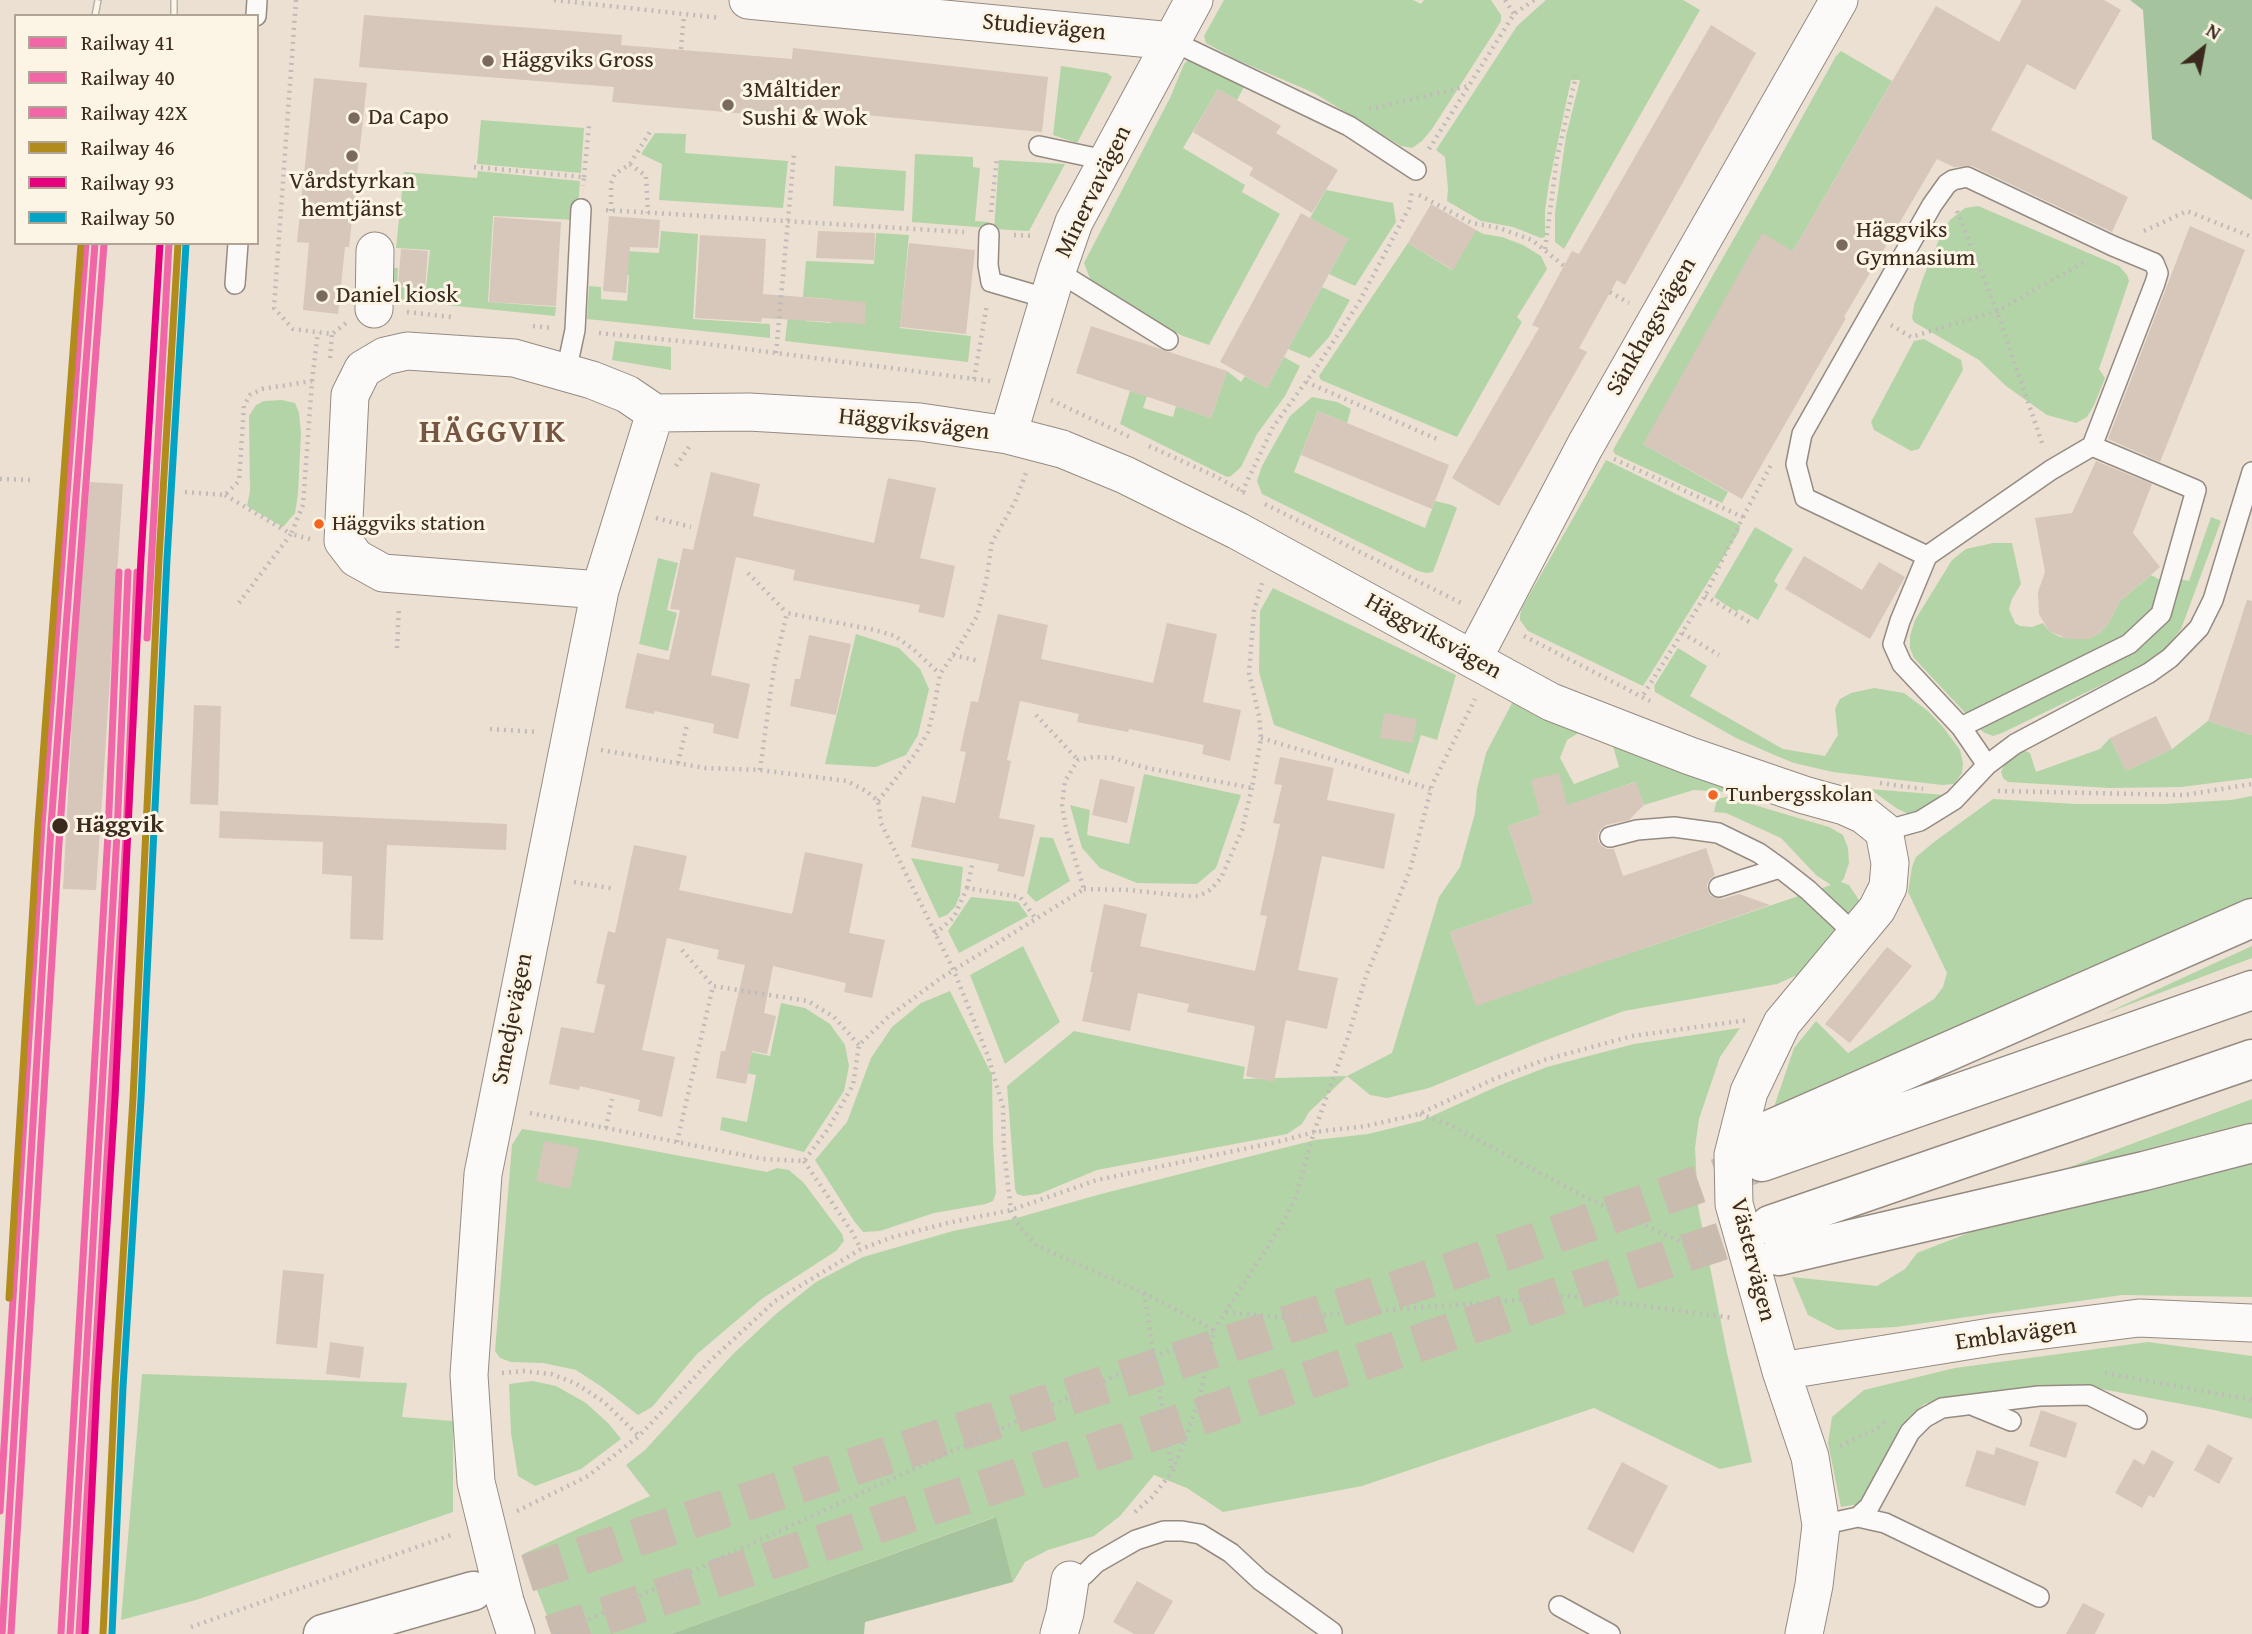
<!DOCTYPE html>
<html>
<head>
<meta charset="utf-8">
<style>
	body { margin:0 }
	#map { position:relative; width:2252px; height:1634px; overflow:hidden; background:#ece0d2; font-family:"Gentium Book Plus",serif }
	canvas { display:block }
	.legend { position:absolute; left:14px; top:14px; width:245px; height:231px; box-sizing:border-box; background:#fcf5e5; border:2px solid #afa495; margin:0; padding:9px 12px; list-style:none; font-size:21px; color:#3b2a1e }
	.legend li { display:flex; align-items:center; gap:14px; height:35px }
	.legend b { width:35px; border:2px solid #afa495 }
	.north { position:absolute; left:2168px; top:14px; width:70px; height:70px; -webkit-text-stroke:5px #fcf5e5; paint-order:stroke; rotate:31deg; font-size:19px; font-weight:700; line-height:28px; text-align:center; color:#3b2a1e }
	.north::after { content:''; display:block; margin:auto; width:24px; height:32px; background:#3b2a1e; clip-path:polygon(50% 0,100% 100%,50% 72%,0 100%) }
</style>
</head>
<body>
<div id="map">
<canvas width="2252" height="1634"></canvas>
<ul class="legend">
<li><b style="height:9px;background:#f166a7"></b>Railway 41</li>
<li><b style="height:9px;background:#f166a7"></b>Railway 40</li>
<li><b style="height:9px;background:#f166a7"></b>Railway 42X</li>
<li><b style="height:9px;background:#b18c1d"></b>Railway 46</li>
<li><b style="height:9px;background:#e5007d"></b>Railway 93</li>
<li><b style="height:9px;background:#03a3c5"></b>Railway 50</li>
</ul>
<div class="north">N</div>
</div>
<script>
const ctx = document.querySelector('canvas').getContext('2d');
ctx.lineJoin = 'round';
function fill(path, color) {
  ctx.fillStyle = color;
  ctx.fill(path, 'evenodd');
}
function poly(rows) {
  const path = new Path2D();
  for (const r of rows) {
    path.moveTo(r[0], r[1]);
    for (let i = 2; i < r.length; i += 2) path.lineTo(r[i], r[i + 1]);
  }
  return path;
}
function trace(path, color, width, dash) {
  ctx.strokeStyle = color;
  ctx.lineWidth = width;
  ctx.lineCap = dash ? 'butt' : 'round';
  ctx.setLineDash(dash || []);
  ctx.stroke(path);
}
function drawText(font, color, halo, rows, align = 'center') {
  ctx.font = font + ' "Gentium Book Plus",serif';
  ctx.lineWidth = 6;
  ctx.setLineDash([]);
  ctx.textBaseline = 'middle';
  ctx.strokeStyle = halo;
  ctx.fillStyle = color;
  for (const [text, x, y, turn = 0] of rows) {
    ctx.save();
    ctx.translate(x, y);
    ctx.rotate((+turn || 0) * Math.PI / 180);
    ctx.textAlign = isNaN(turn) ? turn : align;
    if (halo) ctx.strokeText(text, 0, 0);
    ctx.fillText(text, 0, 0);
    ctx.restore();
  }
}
fill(poly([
	[1224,0,1413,0,1421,4,1424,0,1491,0,1501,15,1501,21,1495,31,1432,129,1422,141,1412,148,1401,146,1314,93,1235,59,1206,43,1204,36],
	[1546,0,1683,0,1700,10,1564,249,1555,242,1555,213,1566,136,1580,80,1571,80,1549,183,1545,211,1545,237,1541,238,1513,227,1481,221,1447,201,1448,189,1445,157,1436,150,1517,26],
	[1841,51,1892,81,1793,251,1643,444,1728,492,1722,503,1621,457,1615,454,1613,450,1768,179,1836,56],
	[1191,57,1246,83,1237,100,1218,89,1183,148,1245,185,1242,192,1280,214,1209,345,1183,336,1157,323,1091,281,1084,263,1170,98,1184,64],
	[1061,66,1107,73,1112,77,1077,143,1053,135],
	[481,120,584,128,581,173,477,164],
	[655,133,686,134,685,153,788,161,783,208,659,200,662,164,641,154],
	[915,154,973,157,973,167,980,168,975,221,989,222,989,228,912,222],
	[999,160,1065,164,1029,231,994,229],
	[835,166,906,171,904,211,833,206],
	[478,171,580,181,577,220,493,216,488,302,556,307,555,316,377,298,378,267,398,268,397,287,426,288,430,250,396,248,404,172,477,178],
	[1326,190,1393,203,1396,222,1355,286,1329,274,1348,239,1310,218],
	[1978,206,2119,266,2127,275,2129,281,2099,369,2105,378,2094,405,2087,417,2076,423,2047,415,2006,386,1979,360,1914,322,1912,318,1914,305,1923,278,1940,237,1950,220,1965,208],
	[1476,230,1483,234,1502,237,1523,245,1541,256,1547,269,1517,317,1522,322,1457,437,1321,380,1319,376,1408,243,1452,270],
	[661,231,698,234,693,319,770,324,770,338,587,319,589,286,601,287,601,299,627,301,629,275,606,273,608,250,659,253],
	[876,233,909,235,900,328,971,336,968,362,785,341,788,316,806,317,806,321,831,323,832,299,803,297,806,261,874,264],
	[1322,287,1350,300,1329,337,1310,358,1288,349],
	[1924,339,1961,360,1963,370,1919,449,1911,451,1874,430,1871,422,1914,341],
	[615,341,671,347,671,370,612,360],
	[1284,357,1300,366,1285,396,1257,434,1241,467,1231,476,1227,477,1120,424,1130,391,1147,396,1143,408,1173,417,1176,406,1211,418,1227,371,1241,382,1245,376,1267,388],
	[1312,397,1337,402,1351,409,1347,423,1318,411,1294,472,1425,528,1435,501,1452,505,1457,508,1433,572,1427,573,1418,571,1262,494,1257,481,1262,466,1290,416],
	[282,400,295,403,299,413,301,433,298,494,295,513,283,527,247,506,250,491,249,416,256,405,264,401],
	[1606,460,1740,525,1739,532,1643,686,1528,631,1520,620,1520,615,1523,606],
	[2211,517,2221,521,2181,629,2164,650,2149,662,2002,733,1993,736,1983,732,1914,658,1910,648,1910,636,1915,620,1952,560,1966,549,1993,543,2012,543,2021,584,2012,599,2009,609,2015,623,2020,626,2032,627,2043,623,2049,631,2060,637,2087,639,2097,635,2108,624,2120,601,2151,575,2164,582,2179,579,2189,581],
	[1755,527,1793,549,1774,581,1778,585,1758,620,1739,609,1737,612,1714,597],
	[658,558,678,563,667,610,677,613,668,651,639,644],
	[1273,588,1456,675,1437,740,1421,735,1409,774,1274,725,1259,672,1260,611],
	[856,634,899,648,920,669,929,689,918,735,906,755,876,767,825,764],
	[1678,648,1707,666,1690,696,1783,749,1825,756,1838,735,1835,709,1840,699,1851,693,1874,688,1904,693,1928,711,1943,727,1960,750,1963,763,1962,773,1954,784,1942,785,1833,772,1794,763,1772,754,1736,738,1655,692,1654,686],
	[1525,678,1585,729,1567,740,1560,758,1574,784,1619,767,1606,722,1746,793,1694,790,1644,805,1635,782,1508,826,1534,903,1450,932,1476,1005,1831,885,1816,875,1781,838,1726,813,1714,812,1717,799,1727,797,1829,827,1843,835,1848,848,1849,863,1844,878,1841,882,1849,885,1861,903,1810,969,1777,984,1624,1011,1541,1042,1429,1088,1387,1098,1370,1095,1347,1076,1309,1112,1302,1124,1287,1134,1097,1170,1039,1194,1023,1196,1017,1194,1015,1189,1007,1086,1074,1031,1245,1067,1243,1079,1347,1076,1392,1053,1439,897,1460,867,1475,813,1477,789,1486,753],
	[2208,721,2252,735,2252,778,2181,787,2109,788,2008,782,2003,778,2001,772,2006,761,2023,750,2030,753,2036,772,2100,749,2110,738,2126,771,2172,749],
	[1144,774,1241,795,1216,868,1197,884,1137,883,1100,868,1082,848,1070,805,1090,810,1087,835,1129,844],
	[1870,789,1944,795,1923,812,1908,814,1896,808],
	[2252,796,2252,918,1773,1110,1794,1048,1816,1021,1848,1053,1934,999,1943,987,1947,973,1908,892,1912,867,1916,857,1934,842,1993,799,2076,804,2164,804,2231,800],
	[1040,837,1053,838,1070,881,1036,902,1027,893],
	[911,858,963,867,960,895,955,907,947,915,939,918],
	[971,897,1018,902,1028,916,959,953,948,931],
	[1023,946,1060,1022,1005,1064,970,975],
	[2252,946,2252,958,2104,1014],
	[950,991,992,1075,993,1142,996,1193,993,1201,986,1204,934,1213,880,1231,863,1232,854,1221,815,1160,847,1122,871,1058,892,1027,921,1003],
	[781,1003,805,1008,830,1024,845,1045,849,1066,844,1091,804,1152,720,1130,722,1117,747,1122,756,1075,732,1070,736,1049,770,1056],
	[1740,1028,1720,1057,1699,1119,1695,1148,1698,1206,1727,1353,1752,1462,1720,1469,1594,1408,1362,1486,1223,1512,1187,1488,1154,1475,1120,1516,1094,1536,1048,1550,1025,1562,1013,1582,995,1517,671,1634,554,1634,523,1554,650,1496,626,1465,645,1450,733,1354,777,1313,816,1282,863,1257,953,1231,1013,1219,1101,1194,1315,1140,1368,1134,1421,1121,1498,1086,1547,1067,1634,1044],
	[2252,1099,2252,1122,2051,1174],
	[522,1129,600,1141,767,1172,777,1168,789,1170,804,1183,842,1234,844,1241,836,1251,763,1298,697,1354,652,1407,638,1415,602,1387,576,1370,543,1363,511,1362,500,1358,495,1351,512,1145],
	[2252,1158,2252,1297,2122,1295,1896,1327,1837,1330,1808,1315,1792,1277,1877,1286,1905,1269,1917,1253,2007,1218],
	[2148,1342,2252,1356,2252,1419,2214,1410,2085,1386,1981,1393,1945,1399,1924,1404,1908,1419,1895,1437,1873,1484,1859,1504,1841,1507,1828,1443,1832,1417,1864,1390,1955,1368],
	[142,1374,407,1383,402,1417,453,1421,453,1512,196,1600,121,1620],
	[533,1381,556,1386,586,1403,609,1424,621,1439,581,1469,535,1486,518,1476,511,1433,509,1384]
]), '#b3d4a7');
fill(poly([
	[2130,0,2252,0,2252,200,2152,139,2143,10],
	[996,1517,1013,1582,865,1622,864,1634,671,1634]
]), '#a5c49d');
fill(poly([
	[2022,0,2104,0,2121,10,2075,90,2027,64,1991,130,2128,197,2112,232,1972,166,1954,167,1937,159,1844,317,1846,318,1742,499,1643,444,1762,233,1793,251,1936,6,1999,42],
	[364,15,622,35,621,45,792,59,793,48,1048,77,1042,132,793,108,792,118,612,102,614,87,359,67],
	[1711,25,1756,53,1625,285,1617,280,1579,348,1587,352,1499,506,1452,478,1539,328,1532,325,1572,251,1579,254],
	[314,78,367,83,349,247,345,247,338,314,303,310,309,243,297,242],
	[1218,89,1281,126,1276,133,1338,170,1312,213,1249,175,1253,168,1193,132],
	[1431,204,1476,230,1453,270,1408,243],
	[1301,213,1348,239,1267,388,1220,362],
	[609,216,660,220,658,248,630,247,626,293,603,291],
	[494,217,561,222,556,306,489,302],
	[2190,226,2245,250,2160,462,2108,439],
	[818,231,875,233,874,260,816,258],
	[700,235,766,239,763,294,866,302,865,324,762,318,761,322,695,318],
	[909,243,975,250,966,334,900,327],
	[401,249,428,251,425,288,398,286],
	[1091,326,1227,371,1211,418,1076,373],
	[1318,411,1449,465,1432,509,1301,455],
	[2096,461,2152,484,2133,533,2160,567,2120,601,2108,624,2097,635,2087,639,2068,639,2049,631,2039,614,2038,592,2045,572,2035,518,2072,513],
	[711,472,760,484,753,516,874,543,888,478,936,488,920,558,955,566,944,618,918,612,920,605,793,580,795,570,736,557,711,675,750,684,738,739,713,733,714,724,655,711,654,714,625,708,637,653,669,660,680,610,670,609,683,548,693,550],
	[90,482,123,484,96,890,63,889,76,644,75,644],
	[1804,556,1862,590,1879,562,1905,577,1870,639,1785,589],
	[2247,600,2252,601,2252,735,2208,721],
	[998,614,1048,625,1041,659,1153,683,1167,623,1217,634,1203,702,1241,710,1230,761,1202,754,1204,745,1129,729,1128,732,1077,722,1079,714,1020,701,1007,760,1011,761,999,818,1035,825,1024,877,997,871,999,864,911,847,922,796,955,803,966,752,960,751,971,701,978,702],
	[809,635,851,644,836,715,790,706,795,679,800,679],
	[194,705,221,706,218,805,190,804],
	[1384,713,1417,719,1413,743,1380,738],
	[2156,716,2172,749,2126,771,2110,738],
	[1280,757,1334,768,1327,800,1395,814,1384,869,1322,856,1298,970,1338,978,1327,1029,1286,1020,1274,1082,1246,1076,1255,1026,1187,1012,1189,1004,1138,993,1130,1031,1082,1021,1093,972,1090,972,1104,904,1147,914,1140,946,1255,971,1267,916,1260,915,1280,824,1273,823,1282,785,1274,784],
	[1559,773,1567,805,1636,782,1644,805,1629,820,1606,825,1601,829,1598,834,1598,841,1602,846,1607,849,1614,849,1623,876,1706,848,1715,875,1710,879,1707,885,1708,891,1711,896,1722,899,1739,894,1770,905,1476,1006,1450,932,1534,903,1508,826,1540,815,1531,780],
	[1100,779,1135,787,1127,823,1092,815],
	[220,811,507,824,506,850,387,845,383,940,350,939,352,876,322,874,323,842,219,838],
	[634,845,687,856,679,890,792,914,805,852,863,864,849,933,885,940,872,998,844,992,846,983,773,966,764,1013,776,1016,767,1054,752,1051,746,1084,716,1078,721,1051,725,1051,745,965,717,959,719,950,667,938,642,1050,675,1057,662,1117,638,1111,640,1100,580,1086,579,1090,549,1084,561,1027,594,1033,605,985,596,983,608,931,615,933],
	[1887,947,1912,966,1850,1043,1825,1024],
	[544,1141,579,1148,570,1189,536,1181],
	[283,1270,324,1274,317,1348,276,1344],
	[330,1342,364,1347,360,1378,326,1374],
	[2041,1410,2077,1423,2066,1458,2029,1446],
	[2208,1444,2233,1458,2219,1484,2194,1470],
	[1996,1447,2039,1462,2025,1506,1965,1486,1977,1450,1994,1455],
	[2152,1450,2174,1462,2154,1498,2149,1495,2142,1508,2115,1493,2134,1459,2144,1465],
	[1622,1462,1668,1486,1633,1553,1587,1529],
	[1137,1581,1173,1601,1154,1634,1134,1634,1113,1622],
	[2083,1603,2105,1614,2095,1634,2066,1634]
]), '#d7c6ba');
trace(poly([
	[473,1591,1440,1275,1762,1162],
	[551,1634,1770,1225]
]), '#c9bcae', 38, [38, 19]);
const lane = poly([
	[256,16,257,0],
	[1172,41,1349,126,1416,170],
	[1039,146,1091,157],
	[989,234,988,265,991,282,1049,299],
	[1057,271,1168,340],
	[235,284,238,243],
	[566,372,575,330,581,209],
	[1927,556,1805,498,1796,464,1802,434,1932,205,1947,184,1953,180,1967,177,2113,246,2154,263,2158,273,2155,283,2092,446],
	[1961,727,2129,644,2161,614,2196,490,2092,446,2051,470,1927,556,1900,621,1893,644,1902,664,1961,727,1987,765],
	[1884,831,1920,821,1954,800,1987,765,2015,744,2149,673,2170,658,2199,628,2213,600,2252,472],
	[1610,837,1637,830,1674,827,1718,833,1759,853,1780,868,1808,890,1856,935],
	[1719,887,1780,868],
	[1974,1406,2011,1421],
	[1858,1517,1885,1523,2039,1597],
	[1821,1525,1858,1517,1869,1507,1910,1432,1924,1418,1942,1408,2039,1396,2089,1395,2137,1419],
	[1070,1580,1084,1575,1096,1563,1136,1540,1164,1531,1182,1531,1200,1534,1231,1553,1260,1580,1332,1632],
	[1559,1606,1610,1634]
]);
const street = poly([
	[748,0,1172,41],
	[374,309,375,251],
	[1008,435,1057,271,1074,222,1194,0],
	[600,590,383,573,356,558,343,541,350,395,363,369,385,356,407,351,514,358,592,380,627,394,655,413,749,412,920,422,1008,435,1062,449,1125,475,1238,531,1551,702,1690,756,1804,795,1844,806,1864,815,1884,831,1890,863,1888,887,1877,909,1782,1023,1749,1092,1733,1155,1734,1204,1781,1371,1810,1457,1821,1525,1814,1585,1804,1634],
	[1473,659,1585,446,1839,0],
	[1781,1371,1997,1336,2139,1318,2252,1323],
	[516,1634,505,1601,476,1482,469,1375,483,1174,600,590,655,413],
	[1059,1634,1065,1613,1070,1580]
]);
const highway = poly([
	[1767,1131,2252,918],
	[1762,1162,2252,990],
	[1770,1225,2252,1059],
	[1779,1256,2144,1171,2252,1143],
	[323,1634,473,1591]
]);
trace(lane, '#958b82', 22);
trace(street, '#958b82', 39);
trace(highway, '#958b82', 41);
trace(poly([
	[296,0,274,308,293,329,332,334,346,323],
	[554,0,721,18],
	[1505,0,1514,14],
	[681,49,684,15],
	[1369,109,1469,86],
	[1429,149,1514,14,1534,0],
	[630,164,646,176,648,213],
	[474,167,584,177,583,186],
	[584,177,589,126],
	[1419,195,1472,223,1499,228,1532,240,1564,266],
	[606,210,964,232],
	[611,211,611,183,615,174,630,164,651,130],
	[1957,211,1997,311,2043,446],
	[991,212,997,157],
	[2144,231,2187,211,2252,237],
	[1014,235,1034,236],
	[1545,249,1557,158,1576,76],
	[1610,292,1629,303],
	[407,312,451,317],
	[1891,325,1911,337,1997,311,2086,261],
	[533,326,552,328],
	[599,333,700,343,990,381],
	[776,353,794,154],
	[330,358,332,334],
	[974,379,987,304],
	[312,381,318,332],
	[1306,382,1437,439],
	[1051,400,1132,438],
	[1149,446,1217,477,1245,493],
	[1614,459,1743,517,1705,596,1642,697],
	[676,466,689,447],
	[0,479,32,480],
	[185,492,225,495,239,481,244,406,250,395,262,389,312,381,303,505,291,534,310,539],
	[1242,492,1273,427,1316,368,1358,304,1409,208,1412,192],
	[225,495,291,534,238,604],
	[1265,504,1463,604],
	[1743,517,1771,465],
	[656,518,691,527],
	[748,573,787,613],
	[1705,596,1751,623],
	[1682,633,1719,655],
	[1524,636,1650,701],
	[397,648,399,607],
	[953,655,979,661],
	[1036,715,1078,760],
	[490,729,538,732],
	[1261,738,1431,789],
	[601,750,705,768,760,770,847,781,866,791,878,801,881,823,954,971,988,1056,1003,1107,1004,1151,1011,1210,1019,1226,1037,1246,1144,1293,1214,1330],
	[678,763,687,725],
	[760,770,774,667,787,613,875,630,895,636,913,649,940,674],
	[1880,783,1923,789],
	[1998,791,2185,795,2252,784],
	[878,801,916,753,928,732,934,708,940,674,960,645,977,616,986,582,992,542,1015,502,1026,473],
	[574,882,615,889],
	[967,888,972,865],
	[1084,889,1128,890,1186,896,1199,896,1210,890,1221,878,1242,830,1252,788],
	[935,934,954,917,967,888,1020,897,1036,919],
	[682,950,713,986],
	[530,1113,763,1159,804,1161,828,1129,853,1085,859,1045,888,1017,941,978,1084,889,1067,833,1062,806,1065,781,1078,760,1093,757,1113,758,1147,768,1252,788,1261,738,1259,716,1249,673,1254,611,1262,583],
	[1420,1114,1448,1124,1583,1196,1713,1257],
	[606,1128,612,1099],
	[677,1142,713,986,808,1001,834,1017,859,1045],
	[804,1161,852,1232,861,1249],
	[1144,1293,1172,1470],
	[1226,1312,1285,1318,1570,1296,1733,1318],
	[502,1373,523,1371,551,1374,575,1383,604,1402,639,1436],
	[2105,1373,2252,1400],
	[1840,1446,1878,1428,1886,1420],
	[517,1511,588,1476,639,1436,710,1361,775,1301,861,1249,893,1237,952,1222,1011,1210,1097,1180,1281,1141,1314,1132,1366,1126,1419,1114,1494,1079,1544,1060,1632,1036,1748,1020],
	[1135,1512,1152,1497,1173,1471,1199,1401,1214,1330,1284,1221,1296,1196,1314,1132,1347,1040,1366,976,1410,870,1432,785,1475,699],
	[191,1627,454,1534],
	[557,1634,1214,1330]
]), '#c0bbb8', 4.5, [2, 5]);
trace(lane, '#fcfaf8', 19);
trace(street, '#fcfaf8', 37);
trace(highway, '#fcfaf8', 38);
const rail = poly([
	[174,0,174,16],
	[95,16,98,0]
]);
trace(rail, '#b6b3af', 8);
trace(rail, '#fcf5e5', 5, [16]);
trace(poly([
	[147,638,169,243],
	[2,1634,51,826,95,243],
	[70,1634,117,834,128,572]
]), '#f166a7', 7);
trace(poly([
	[11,1634,60,827,104,244],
	[79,1634,126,835,137,572]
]), '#f166a7', 7);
trace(poly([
	[0,1511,42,825,86,243],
	[61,1633,108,834,119,572]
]), '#f166a7', 7);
trace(poly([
	[9,1298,38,824,81,244],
	[103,1634,115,1386,133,1098,159,558,178,244]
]), '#b18c1d', 7);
trace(poly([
	[85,1634,97,1385,115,1098,141,558,160,243]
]), '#e5007d', 7);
trace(poly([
	[112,1634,123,1387,141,1099,167,559,186,244]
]), '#03a3c5', 7);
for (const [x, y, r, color] of [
	[488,61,7,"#796a5d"],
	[728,105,7,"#796a5d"],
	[354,118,7,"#796a5d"],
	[352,156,7,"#796a5d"],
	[1842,245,7,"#796a5d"],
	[322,296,7,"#796a5d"],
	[319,524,6,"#f26522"],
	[1713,795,6,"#f26522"],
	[60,826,9,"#3b2a1e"]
]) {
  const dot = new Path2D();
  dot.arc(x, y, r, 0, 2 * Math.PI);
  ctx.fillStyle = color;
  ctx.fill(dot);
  trace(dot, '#fcf5e5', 2.5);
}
drawText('22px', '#3b2a1e', '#fcf5e5', [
	["Häggviks station",332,524],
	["Tunbergsskolan",1726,795]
], 'left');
drawText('24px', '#3b2a1e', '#fcf5e5', [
	["Studievägen",1044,28,5],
	["Minervavägen",1094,192,-64],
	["Sänkhagsvägen",1652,327,-60],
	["Häggviksvägen",914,425,6],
	["Häggviksvägen",1433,637,29],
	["Smedjevägen",513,1019,-79],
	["Västervägen",1752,1260,76],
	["Emblavägen",2016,1335,-8]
]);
drawText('24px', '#3b2a1e', '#fcf5e5', [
	["Häggviks Gross",502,61],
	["3Måltider",742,91],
	["Sushi & Wok",742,119],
	["Da Capo",368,118],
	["Vårdstyrkan",352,182,"center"],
	["hemtjänst",352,210,"center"],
	["Häggviks",1856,231],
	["Gymnasium",1856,259],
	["Daniel kiosk",336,296]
], 'left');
drawText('bold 24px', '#3b2a1e', '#fcf5e5', [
	["Häggvik",76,826]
], 'left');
ctx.letterSpacing = '2px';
drawText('bold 32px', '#765543', '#fcf5e5', [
	["HÄGGVIK",493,434]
]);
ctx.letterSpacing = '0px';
</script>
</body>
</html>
